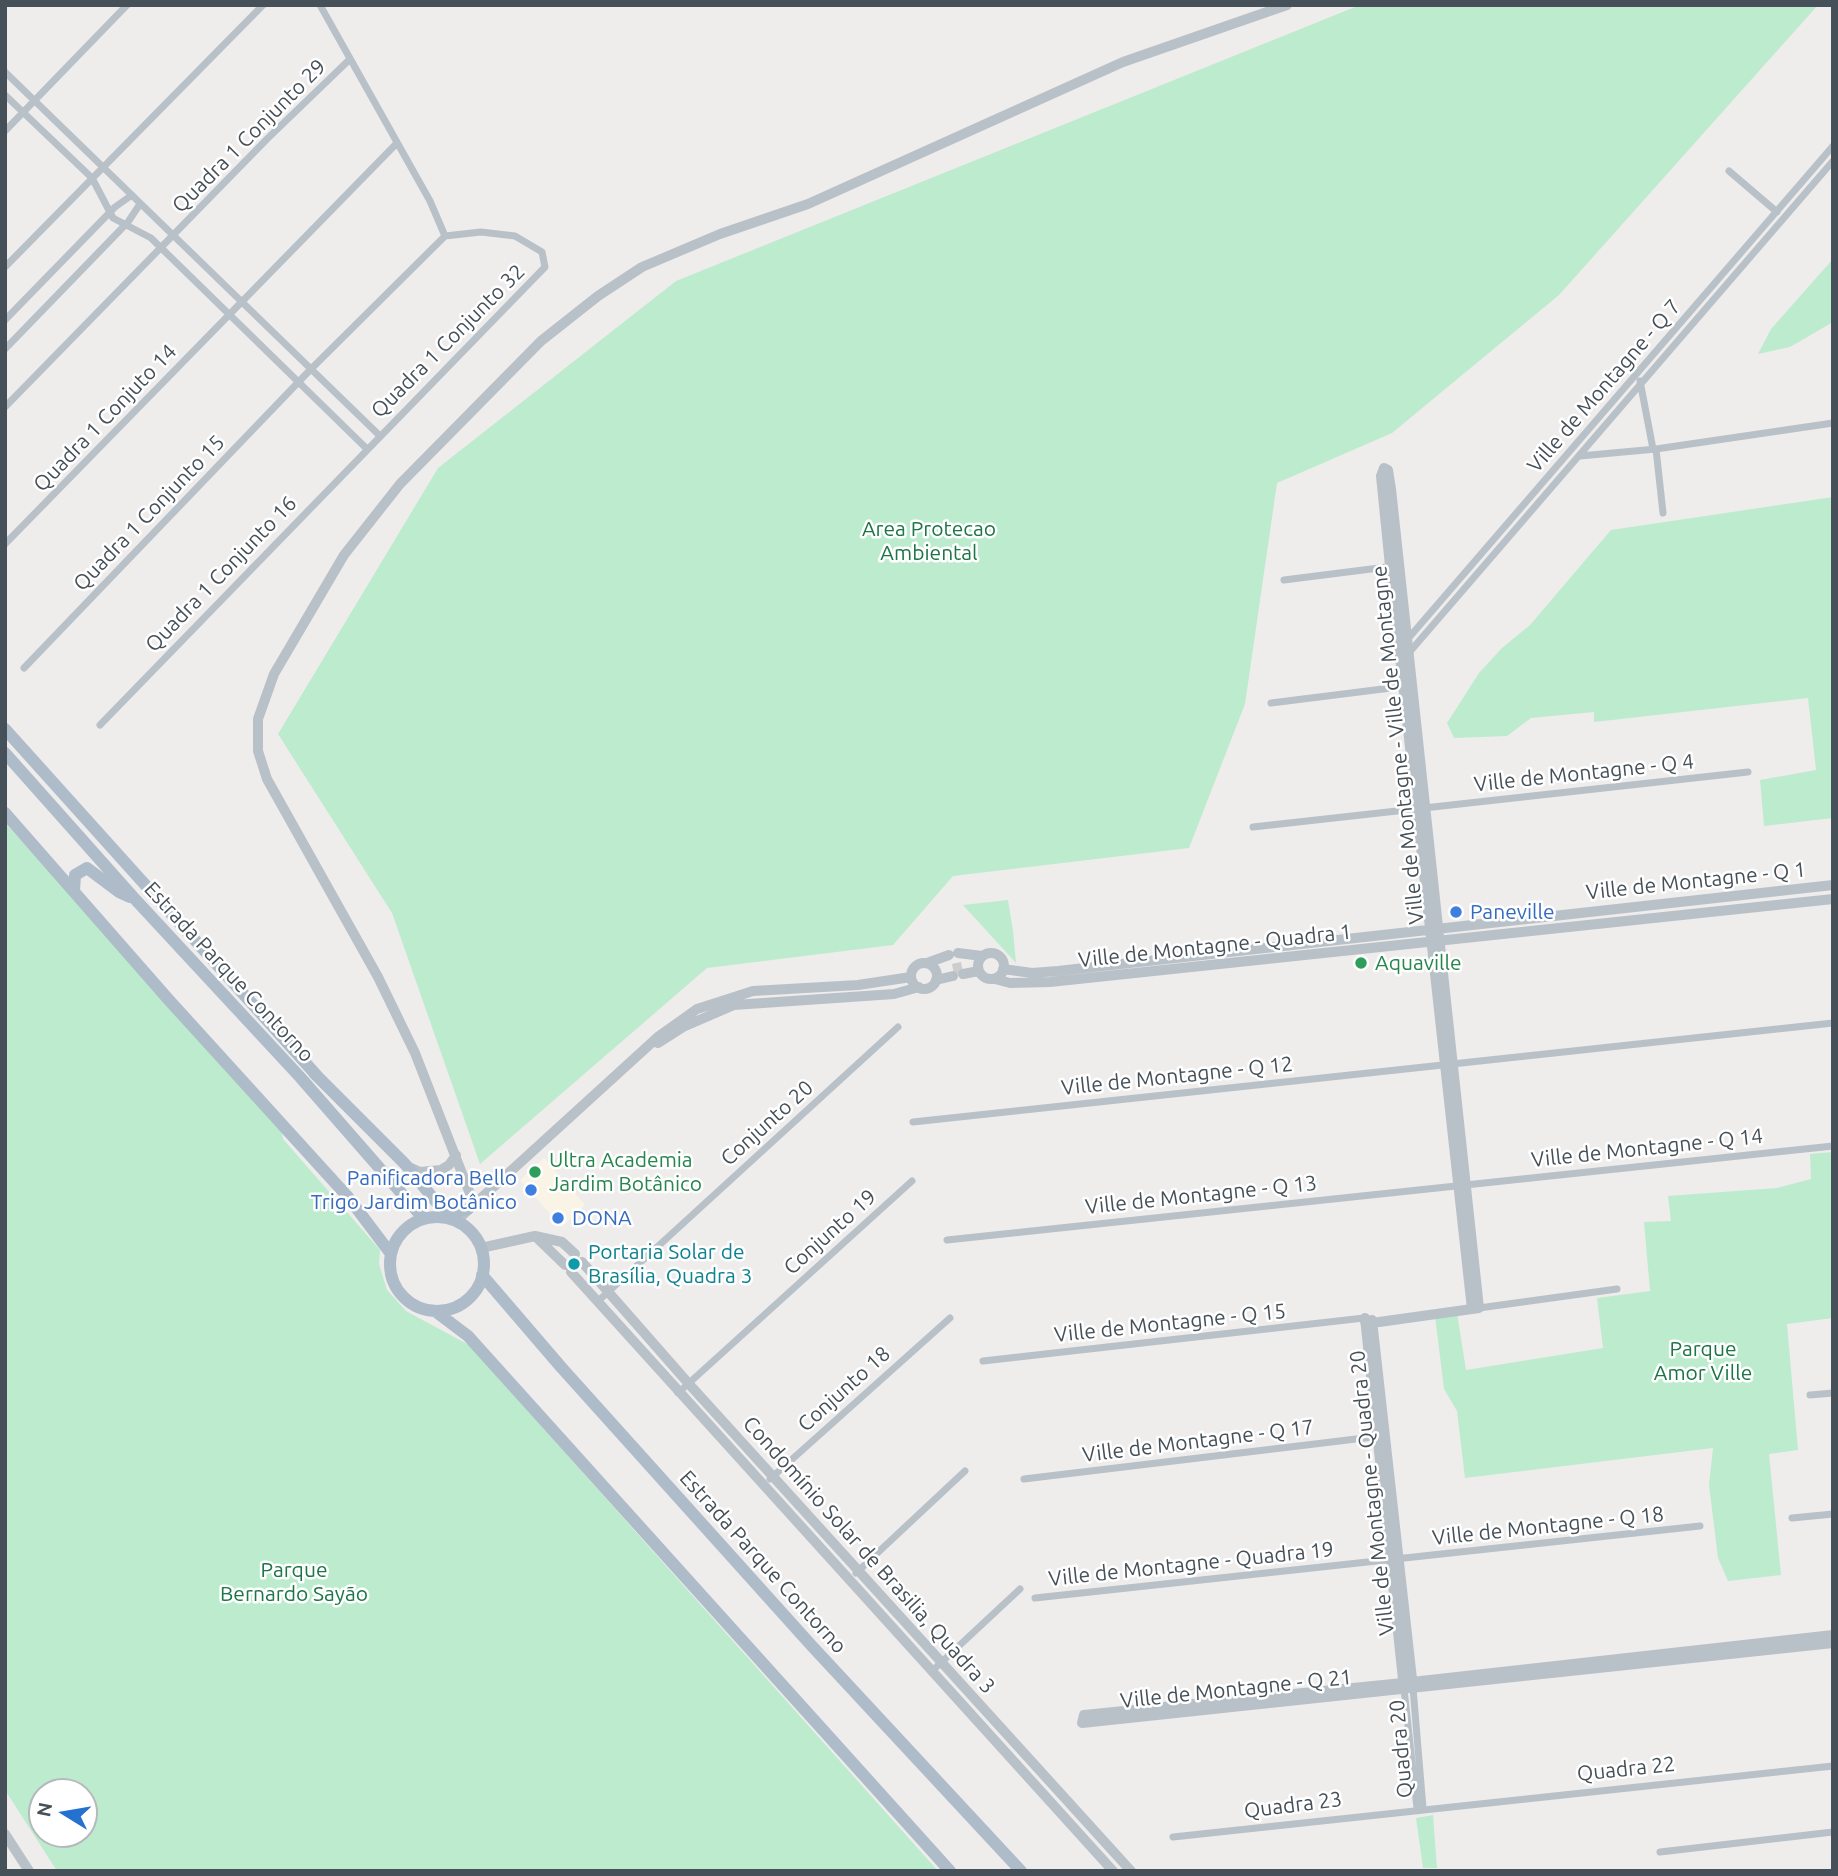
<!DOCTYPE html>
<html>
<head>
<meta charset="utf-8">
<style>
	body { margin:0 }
	#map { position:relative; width:1838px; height:1876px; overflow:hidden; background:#efecec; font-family:Ubuntu,sans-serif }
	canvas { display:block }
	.frame { position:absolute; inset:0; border:7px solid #465058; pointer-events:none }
	.north { position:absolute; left:28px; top:1778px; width:70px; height:70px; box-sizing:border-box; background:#fff; border:2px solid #b5b9bc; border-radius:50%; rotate:281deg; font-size:19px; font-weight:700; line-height:28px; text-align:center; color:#465058 }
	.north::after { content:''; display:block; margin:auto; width:24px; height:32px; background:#2571d0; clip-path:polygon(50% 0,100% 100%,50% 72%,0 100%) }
</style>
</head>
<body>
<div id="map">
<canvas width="1838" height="1876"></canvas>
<div class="frame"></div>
<div class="north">N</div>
</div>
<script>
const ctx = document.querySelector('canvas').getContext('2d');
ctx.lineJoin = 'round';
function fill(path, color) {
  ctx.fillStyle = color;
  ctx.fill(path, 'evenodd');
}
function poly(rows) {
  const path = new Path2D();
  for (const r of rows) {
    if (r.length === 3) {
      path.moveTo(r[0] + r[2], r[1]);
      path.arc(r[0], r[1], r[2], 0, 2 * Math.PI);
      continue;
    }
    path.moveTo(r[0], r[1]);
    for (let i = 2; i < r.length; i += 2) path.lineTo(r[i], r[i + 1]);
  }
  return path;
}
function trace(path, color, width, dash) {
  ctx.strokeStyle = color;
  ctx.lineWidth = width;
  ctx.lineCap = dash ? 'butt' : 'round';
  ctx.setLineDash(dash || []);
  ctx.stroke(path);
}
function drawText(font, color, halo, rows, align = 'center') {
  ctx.font = font + ' Ubuntu,sans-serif';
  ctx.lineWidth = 5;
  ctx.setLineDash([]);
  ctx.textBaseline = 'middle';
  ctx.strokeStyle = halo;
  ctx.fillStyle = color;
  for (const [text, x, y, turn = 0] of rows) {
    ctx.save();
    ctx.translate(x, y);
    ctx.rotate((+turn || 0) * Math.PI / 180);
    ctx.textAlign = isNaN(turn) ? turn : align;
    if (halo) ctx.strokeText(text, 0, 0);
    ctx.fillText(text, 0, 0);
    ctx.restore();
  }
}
fill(poly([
	[544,1158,585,1205,562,1227,520,1180]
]), '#faf4e6');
fill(poly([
	[1360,5,1818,5,1559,295,1392,433,1277,483,1245,704,1189,848,953,876,893,945,707,968,480,1164,392,913,278,734,438,468,676,281],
	[1833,259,1833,322,1790,347,1758,354,1771,329],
	[1833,497,1833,818,1764,826,1760,780,1816,770,1808,698,1594,722,1594,712,1531,718,1507,736,1454,738,1447,723,1479,673,1502,648,1530,625,1611,530],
	[5,823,280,1122,283,1139,380,1250,379,1264,387,1290,406,1311,469,1345,938,1871,57,1871,5,1790],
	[42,1792,84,1792,84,1834,42,1834],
	[1008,900,1013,931,1016,963,963,905],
	[1833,1152,1833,1318,1787,1324,1798,1450,1769,1454,1781,1575,1728,1581,1718,1558,1709,1485,1713,1448,1465,1478,1457,1411,1444,1389,1435,1316,1457,1313,1466,1370,1603,1348,1597,1298,1650,1291,1644,1222,1671,1221,1668,1196,1777,1188,1811,1179,1810,1154],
	[1433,1815,1437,1868,1423,1868,1416,1818]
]), '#bdebce');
trace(poly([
	[953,969,962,967]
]), '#cdcdce', 10, [10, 5]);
trace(poly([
	[320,5,430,201,445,236],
	[5,72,379,435],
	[5,95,92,178,113,218,151,238,366,448],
	[5,131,127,5],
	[1729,171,1777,212],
	[5,267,263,5],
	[5,320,115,207,132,195],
	[5,349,128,222,140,204],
	[1640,381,1653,449],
	[5,407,267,139,349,60],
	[1656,449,1663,513],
	[1580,456,1656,449,1833,423],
	[5,544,397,143],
	[1284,580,1395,566],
	[1406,641,1833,146],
	[1407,655,1833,161],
	[24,668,310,370,445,236],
	[1271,703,1407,686],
	[100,725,545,267,542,252,515,236,481,232,445,236],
	[1253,827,1748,772],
	[913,1122,1833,1023],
	[947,1240,1833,1146],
	[597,1302,898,1027],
	[1479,1308,1617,1289],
	[983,1361,1364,1318],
	[678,1393,912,1181],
	[1810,1395,1833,1393],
	[770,1479,950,1318],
	[1024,1479,1381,1436],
	[1792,1518,1833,1514],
	[856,1573,965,1471],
	[1035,1598,1700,1526],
	[932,1671,1020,1589],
	[1413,1688,1423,1808],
	[1404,1689,1417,1808],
	[1173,1837,1833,1766],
	[1660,1852,1833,1832]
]), '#b9c1c8', 7);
trace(poly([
	[991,966,13],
	[958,953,982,956],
	[927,963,949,955],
	[924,976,13],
	[1003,969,1032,973,1058,971,1833,885],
	[963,974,979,971],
	[995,979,1010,983,1050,982,1833,899],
	[936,980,953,976],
	[658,1043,683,1027,734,1005,894,994,919,987],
	[409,1167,420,1172,441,1170,449,1165,456,1155],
	[474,1204,415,1053,378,977,267,779,258,751,258,719,274,674,344,555,400,484,541,341,598,296,642,267,720,234,808,204,1123,62,1287,5],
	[456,1221,659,1036,697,1009,753,991,858,985,911,977],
	[536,1237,565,1265],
	[481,1248,535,1236,562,1242,575,1254],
	[582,1262,689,1384,1131,1871],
	[571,1272,1113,1871],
	[1365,1318,1404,1689],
	[1372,1320,1413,1688],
	[1365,1322,1372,1323,1472,1309,1479,1308,1391,489,1388,470,1384,468,1381,476,1390,566,1472,1309],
	[1833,1635,1403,1683,1084,1715,1082,1723,1833,1643],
	[5,1834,29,1871]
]), '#b9c1c8', 10);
trace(poly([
	[5,729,319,1078],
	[5,753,134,898,300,1077,424,1219],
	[5,813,168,999,348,1197,391,1254],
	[74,891,75,875,87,868,119,892,130,897],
	[314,1073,405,1164,442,1209,455,1212,468,1209],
	[437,1264,47],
	[482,1275,561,1367,811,1645,1021,1871],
	[435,1311,468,1336,950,1871]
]), '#aebcca', 12);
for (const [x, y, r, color] of [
	[1456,912,7,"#3f7fe0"],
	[1361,963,7,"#2e9e5b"],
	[535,1172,7,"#2e9e5b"],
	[531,1190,7,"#3f7fe0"],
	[558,1218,7,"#3f7fe0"],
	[574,1264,7,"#0f9aa8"]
]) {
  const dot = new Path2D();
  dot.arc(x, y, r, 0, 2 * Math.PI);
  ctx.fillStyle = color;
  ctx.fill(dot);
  trace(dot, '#fff', 2.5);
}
drawText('21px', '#465058', '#fff', [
	["Quadra 1 Conjunto 29",249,136,-45],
	["Quadra 1 Conjunto 32",448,341,-45],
	["Ville de Montagne - Q 7",1604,386,-49],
	["Quadra 1 Conjuto 14",105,418,-46],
	["Quadra 1 Conjunto 15",149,513,-46],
	["Quadra 1 Conjunto 16",221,574,-46],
	["Ville de Montagne - Ville de Montagne",1398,745,-96],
	["Ville de Montagne - Q 4",1584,773,-6],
	["Ville de Montagne - Q 1",1696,881,-6],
	["Ville de Montagne - Quadra 1",1215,946,-6],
	["Estrada Parque Contorno",229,972,47],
	["Ville de Montagne - Q 12",1177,1076,-6],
	["Conjunto 20",767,1123,-42],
	["Ville de Montagne - Q 14",1647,1148,-6],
	["Ville de Montagne - Q 13",1201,1195,-6],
	["Conjunto 19",830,1232,-42],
	["Ville de Montagne - Q 15",1170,1323,-6],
	["Conjunto 18",844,1389,-42],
	["Ville de Montagne - Q 17",1198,1441,-7],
	["Ville de Montagne - Quadra 20",1372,1493,-96],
	["Ville de Montagne - Q 18",1548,1526,-6],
	["Condomínio Solar de Brasilia, Quadra 3",869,1555,48],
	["Estrada Parque Contorno",763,1562,48],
	["Ville de Montagne - Quadra 19",1191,1564,-6],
	["Ville de Montagne - Q 21",1236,1689,-6],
	["Quadra 20",1401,1749,-95],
	["Quadra 22",1626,1769,-6],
	["Quadra 23",1293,1805,-7]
]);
drawText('21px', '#1d7447', '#fff', [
	["Area Protecao",929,529],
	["Ambiental",929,553],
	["Parque",1703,1349],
	["Amor Ville",1703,1373],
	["Parque",294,1570],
	["Bernardo Sayão",294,1594]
]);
drawText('21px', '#366cbe', '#fff', [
	["Paneville",1470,912],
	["Panificadora Bello",517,1178,"right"],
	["Trigo Jardim Botânico",517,1202,"right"],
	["DONA",572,1218]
], 'left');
drawText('21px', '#27864d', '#fff', [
	["Aquaville",1375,963],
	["Ultra Academia",549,1160],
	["Jardim Botânico",549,1184]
], 'left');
drawText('21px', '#0d838f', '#fff', [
	["Portaria Solar de",588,1252],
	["Brasília, Quadra 3",588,1276]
], 'left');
</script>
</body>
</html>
